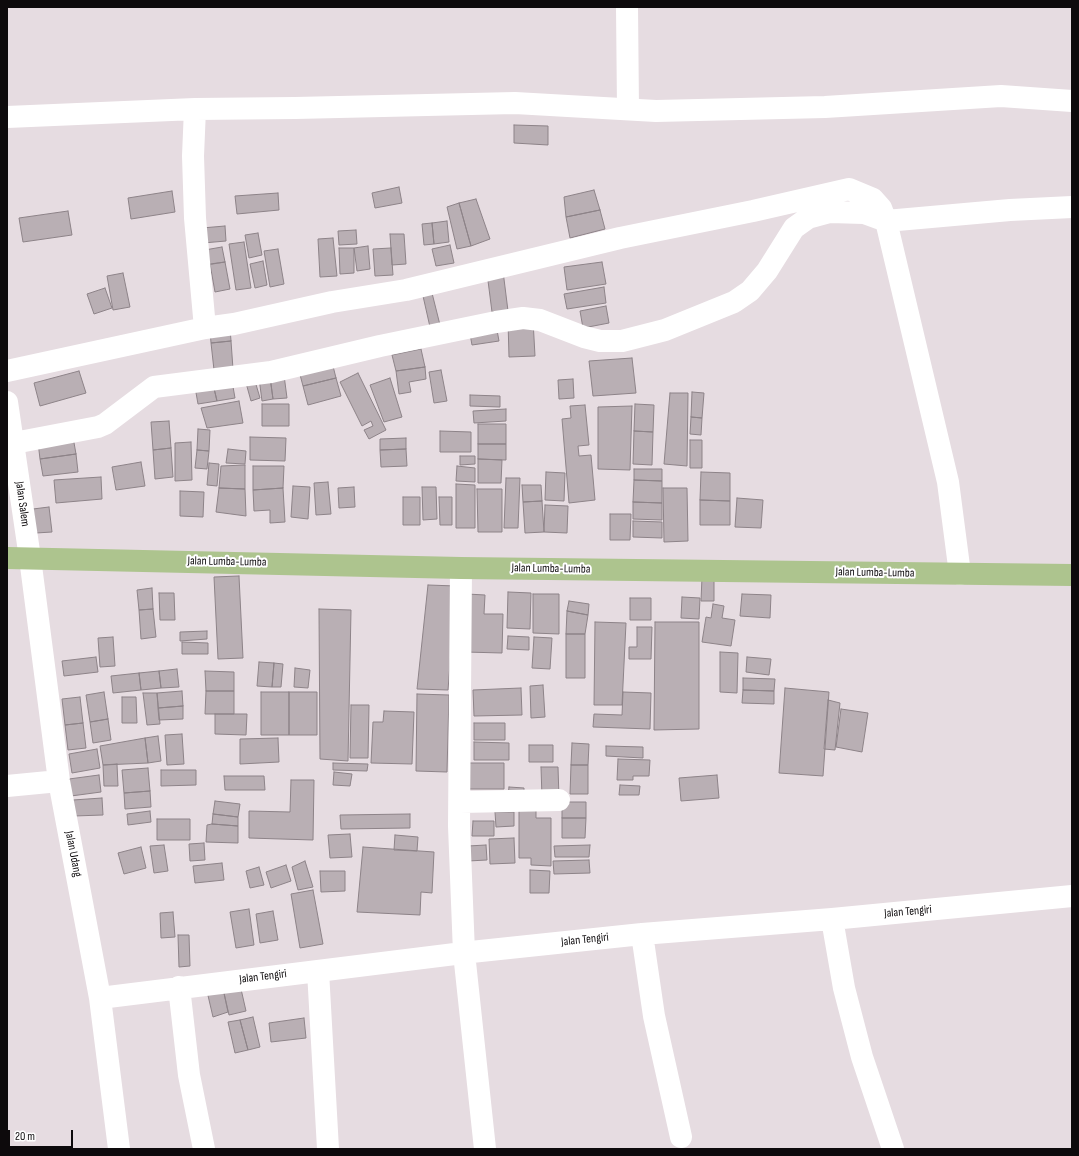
<!DOCTYPE html>
<html>
<head>
<meta charset="utf-8">
<style>
	body { margin:0 }
	#map { position:relative; width:1079px; height:1156px; overflow:hidden; background:#e6dce1; font-family:"Sofia Sans Condensed",sans-serif }
	canvas { display:block }
	.frame { position:absolute; inset:0; border:8px solid #0d0a0c; pointer-events:none }
	.scale { position:absolute; left:8px; top:1130px; width:65px; height:18px; box-sizing:border-box; border:2px solid #0d0a0c; border-top:0; padding-left:5px; font-size:12px; line-height:14px; white-space:nowrap; color:#0d0a0c; -webkit-text-stroke:3px #fff; paint-order:stroke }
</style>
</head>
<body>
<div id="map">
<canvas width="1079" height="1156"></canvas>
<div class="frame"></div>
<div class="scale">20 m</div>
</div>
<script>
const ctx = document.querySelector('canvas').getContext('2d');
ctx.lineJoin = 'round';
function fill(path, color) {
  ctx.fillStyle = color;
  ctx.fill(path, 'evenodd');
}
function poly(rows) {
  const path = new Path2D();
  for (const r of rows) {
    path.moveTo(r[0], r[1]);
    for (let i = 2; i < r.length; i += 2) path.lineTo(r[i], r[i + 1]);
  }
  return path;
}
function trace(path, color, width, dash) {
  ctx.strokeStyle = color;
  ctx.lineWidth = width;
  ctx.lineCap = dash ? 'butt' : 'round';
  ctx.setLineDash(dash || []);
  ctx.stroke(path);
}
function drawText(font, color, halo, rows, align = 'center') {
  ctx.font = font + ' "Sofia Sans Condensed",sans-serif';
  ctx.lineWidth = 4;
  ctx.setLineDash([]);
  ctx.textBaseline = 'middle';
  ctx.strokeStyle = halo;
  ctx.fillStyle = color;
  for (const [text, x, y, turn = 0] of rows) {
    ctx.save();
    ctx.translate(x, y);
    ctx.rotate((+turn || 0) * Math.PI / 180);
    ctx.textAlign = isNaN(turn) ? turn : align;
    if (halo) ctx.strokeText(text, 0, 0);
    ctx.fillText(text, 0, 0);
    ctx.restore();
  }
}
const building = poly([
	[514,125,548,126,548,145,514,143,514,125],
	[399,187,402,203,375,208,372,193,399,187],
	[594,190,600,210,566,217,564,197,594,190],
	[172,191,175,212,131,219,128,198,172,191],
	[278,193,279,210,237,214,235,196,278,193],
	[476,199,490,239,471,246,459,203,476,199],
	[459,203,471,246,457,249,447,207,459,203],
	[600,210,605,229,570,238,566,217,600,210],
	[68,211,72,235,23,242,19,218,68,211],
	[447,221,449,242,434,244,432,223,447,221],
	[432,223,434,244,424,245,422,224,432,223],
	[225,226,226,241,203,243,202,228,225,226],
	[356,230,357,244,339,245,338,231,356,230],
	[258,233,262,255,249,258,245,235,258,233],
	[390,234,404,234,406,264,392,265,390,234],
	[333,238,337,276,320,277,318,239,333,238],
	[244,242,251,288,236,290,229,244,244,242],
	[450,245,454,263,436,266,432,249,450,245],
	[368,246,370,269,357,271,354,248,368,246],
	[222,247,225,262,200,266,199,251,222,247],
	[339,248,354,248,354,273,340,274,339,248],
	[391,248,393,275,375,276,373,249,391,248],
	[278,249,284,284,270,287,264,251,278,249],
	[263,261,267,285,255,288,250,264,263,261],
	[225,262,230,289,215,292,210,264,225,262],
	[602,262,606,284,567,290,564,267,602,262],
	[503,271,508,311,492,312,487,273,503,271],
	[123,273,130,307,113,310,107,276,123,273],
	[604,287,606,303,567,309,564,294,604,287],
	[105,288,112,308,94,314,87,294,105,288],
	[432,293,440,325,430,327,423,296,432,293],
	[606,306,609,323,583,328,580,311,606,306],
	[533,320,535,356,509,357,508,321,533,320],
	[230,328,231,341,211,343,210,330,230,328],
	[497,330,499,341,472,345,470,334,497,330],
	[231,341,233,369,214,370,211,343,231,341],
	[421,349,425,367,396,371,392,355,421,349],
	[632,358,636,393,593,396,589,361,632,358],
	[332,362,336,378,303,386,299,371,332,362],
	[425,367,426,379,409,382,411,392,399,394,396,371,425,367],
	[441,370,447,401,434,403,429,372,441,370],
	[79,371,86,393,40,406,34,383,79,371],
	[358,373,386,430,369,439,364,430,373,426,371,421,362,426,340,382,358,373],
	[284,375,287,398,273,399,270,377,284,375],
	[270,377,273,399,262,401,259,378,270,377],
	[336,378,341,396,308,405,303,386,336,378],
	[390,378,402,417,384,422,370,385,390,378],
	[573,379,574,398,559,399,558,380,573,379],
	[232,381,235,398,217,401,213,384,232,381],
	[255,381,260,398,251,401,246,383,255,381],
	[213,384,217,401,198,404,195,387,213,384],
	[692,392,704,393,702,418,691,417,692,392],
	[670,393,688,393,687,466,664,464,670,393],
	[470,395,500,396,500,407,470,406,470,395],
	[239,401,243,423,207,428,201,408,239,401],
	[262,404,289,404,289,426,262,426,262,404],
	[635,404,654,405,653,432,634,431,635,404],
	[585,405,589,445,578,446,579,456,591,455,595,500,569,503,562,419,571,418,570,406,585,405],
	[632,406,630,470,598,469,598,407,632,406],
	[506,409,506,421,474,423,473,411,506,409],
	[691,417,702,418,701,435,690,434,691,417],
	[169,421,171,448,153,450,151,422,169,421],
	[478,424,506,424,506,444,478,444,478,424],
	[198,429,210,430,209,451,197,450,198,429],
	[440,431,471,432,471,452,440,452,440,431],
	[634,431,653,432,652,465,633,464,634,431],
	[73,437,76,454,40,459,38,442,73,437],
	[250,437,286,438,285,461,250,460,250,437],
	[406,438,406,449,380,450,380,439,406,438],
	[690,440,702,440,702,468,690,468,690,440],
	[191,442,192,480,175,481,175,443,191,442],
	[478,444,506,444,506,460,478,459,478,444],
	[171,448,173,477,155,479,153,450,171,448],
	[228,449,246,451,245,464,226,463,228,449],
	[406,449,407,466,381,467,380,450,406,449],
	[197,450,209,451,207,469,195,468,197,450],
	[76,454,78,472,43,476,40,459,76,454],
	[460,456,475,456,475,464,460,465,460,456],
	[478,459,502,460,501,483,478,483,478,459],
	[141,462,145,486,116,490,112,467,141,462],
	[209,463,219,464,217,486,207,485,209,463],
	[245,465,245,489,219,488,221,466,245,465],
	[253,466,284,466,283,488,253,490,253,466],
	[457,466,475,468,475,482,456,481,457,466],
	[634,469,662,469,662,481,634,480,634,469],
	[546,472,565,473,564,501,545,500,546,472],
	[701,472,730,473,730,501,700,500,701,472],
	[101,477,102,499,56,503,54,480,101,477],
	[506,478,520,478,518,528,504,528,506,478],
	[634,480,662,481,662,503,633,502,634,480],
	[328,482,331,514,316,515,314,483,328,482],
	[456,484,475,485,475,528,456,528,456,484],
	[522,485,541,485,542,501,523,502,522,485],
	[293,486,310,487,308,519,291,517,293,486],
	[354,487,355,507,339,508,338,488,354,487],
	[422,487,436,487,437,519,423,520,422,487],
	[219,488,245,489,246,516,216,512,219,488],
	[283,488,285,522,270,523,270,510,254,511,253,490,283,488],
	[663,488,687,488,688,541,664,542,663,488],
	[477,489,502,489,502,532,478,532,477,489],
	[180,491,204,492,203,517,180,516,180,491],
	[403,497,420,497,420,525,403,525,403,497],
	[439,497,452,497,452,525,440,525,439,497],
	[737,498,763,500,761,528,735,527,737,498],
	[700,500,730,501,730,525,700,525,700,500],
	[542,501,544,532,525,533,523,502,542,501],
	[633,502,662,503,662,520,633,519,633,502],
	[545,505,568,506,567,533,544,532,545,505],
	[49,507,52,532,36,533,33,509,49,507],
	[610,514,631,514,630,540,610,540,610,514],
	[633,521,662,522,662,538,633,537,633,521],
	[239,576,243,658,218,659,214,577,239,576],
	[702,577,714,578,714,601,701,601,702,577],
	[428,585,456,586,448,690,417,689,428,585],
	[152,588,153,609,139,610,137,590,152,588],
	[508,592,531,593,530,629,507,628,508,592],
	[159,593,174,593,175,620,160,620,159,593],
	[467,594,485,595,484,614,503,614,502,653,465,652,467,594],
	[533,594,559,594,559,634,533,633,533,594],
	[742,594,771,595,770,618,740,616,742,594],
	[682,597,700,598,699,619,681,618,682,597],
	[630,598,651,598,651,620,630,620,630,598],
	[569,601,589,604,588,615,567,611,569,601],
	[713,604,724,606,722,618,735,620,731,646,702,642,706,617,711,618,713,604],
	[153,609,156,637,141,639,139,610,153,609],
	[319,609,351,610,348,761,320,759,319,609],
	[567,611,588,615,585,634,566,634,567,611],
	[595,622,626,623,622,705,594,705,595,622],
	[655,622,699,622,699,729,654,730,655,622],
	[637,627,652,627,651,659,629,659,629,647,637,647,637,627],
	[207,631,207,639,180,641,180,632,207,631],
	[566,634,585,634,585,678,566,678,566,634],
	[508,636,529,637,529,650,507,649,508,636],
	[113,637,115,666,100,667,98,638,113,637],
	[534,637,552,638,550,669,532,668,534,637],
	[182,642,208,643,208,654,182,654,182,642],
	[720,652,738,653,737,693,720,692,720,652],
	[96,657,98,672,64,676,62,661,96,657],
	[747,657,771,659,769,675,746,672,747,657],
	[259,662,274,663,272,687,257,686,259,662],
	[274,663,283,664,281,687,272,687,274,663],
	[295,668,310,670,308,688,294,687,295,668],
	[177,669,179,687,161,688,159,671,177,669],
	[159,671,161,688,141,690,139,673,159,671],
	[205,671,234,672,234,691,206,691,205,671],
	[139,673,141,690,113,693,111,676,139,673],
	[743,678,775,679,774,691,743,690,743,678],
	[543,685,545,717,531,718,530,686,543,685],
	[521,688,522,715,474,716,473,690,521,688],
	[785,688,829,692,823,776,779,773,785,688],
	[743,690,774,691,774,704,742,703,743,690],
	[182,691,183,706,158,708,157,693,182,691],
	[206,691,234,691,234,714,205,714,206,691],
	[104,692,108,719,90,722,86,695,104,692],
	[261,692,289,692,289,735,261,735,261,692],
	[289,692,317,692,317,735,289,735,289,692],
	[623,692,651,693,650,729,593,727,594,714,622,715,623,692],
	[143,693,157,693,160,724,147,725,143,693],
	[417,694,449,695,447,772,416,771,417,694],
	[80,697,83,723,65,725,62,699,80,697],
	[122,697,136,697,137,723,122,723,122,697],
	[828,700,840,703,835,750,824,749,828,700],
	[351,705,369,705,368,758,350,758,351,705],
	[183,706,183,719,159,720,158,708,183,706],
	[841,709,868,713,862,752,836,747,841,709],
	[384,711,414,712,412,764,371,763,373,722,383,722,384,711],
	[215,714,247,714,246,735,215,734,215,714],
	[108,719,111,740,93,743,90,722,108,719],
	[83,723,86,748,68,750,65,725,83,723],
	[474,723,505,723,505,740,474,740,474,723],
	[182,734,184,764,167,765,165,735,182,734],
	[158,736,161,761,148,763,145,738,158,736],
	[145,738,148,763,103,765,100,746,145,738],
	[278,738,279,762,240,764,240,739,278,738],
	[474,742,509,743,509,760,474,760,474,742],
	[572,743,589,744,588,765,571,765,572,743],
	[529,745,553,745,553,762,529,762,529,745],
	[606,746,643,747,643,758,606,756,606,746],
	[97,749,100,768,72,773,69,754,97,749],
	[618,759,650,760,649,776,633,776,633,780,617,780,618,759],
	[333,763,368,764,367,771,333,770,333,763],
	[468,763,504,763,504,789,468,789,468,763],
	[117,764,118,786,104,786,103,765,117,764],
	[571,765,588,765,588,794,570,794,571,765],
	[541,767,558,767,559,798,542,798,541,767],
	[148,768,150,791,124,793,122,770,148,768],
	[161,770,196,770,196,785,161,786,161,770],
	[334,772,352,774,350,786,333,785,334,772],
	[99,775,101,792,71,796,69,779,99,775],
	[717,775,719,798,681,801,679,778,717,775],
	[224,776,264,776,265,790,225,790,224,776],
	[291,780,314,780,313,840,249,838,249,811,290,812,291,780],
	[620,785,640,786,639,795,619,795,620,785],
	[509,787,524,788,524,797,508,796,509,787],
	[150,791,151,807,125,809,124,793,150,791],
	[102,798,103,815,74,816,73,800,102,798],
	[215,801,240,804,238,817,213,814,215,801],
	[562,802,586,802,586,818,562,818,562,802],
	[519,808,536,808,536,818,551,818,551,866,531,865,531,858,519,858,519,808],
	[150,811,151,822,128,825,127,814,150,811],
	[495,812,514,812,514,826,496,827,495,812],
	[213,814,238,817,238,826,212,824,213,814],
	[410,814,410,828,341,829,340,815,410,814],
	[562,818,586,818,585,838,562,838,562,818],
	[157,819,190,819,190,840,157,840,157,819],
	[473,821,494,821,494,836,472,836,473,821],
	[212,824,238,826,238,843,206,842,207,825,212,824],
	[350,834,352,857,330,858,328,835,350,834],
	[395,835,418,837,417,851,394,850,395,835],
	[514,838,515,863,490,864,489,839,514,838],
	[204,843,205,860,190,861,189,844,204,843],
	[164,845,168,871,154,873,150,846,164,845],
	[486,845,487,860,468,861,468,846,486,845],
	[590,845,589,857,555,857,554,846,590,845],
	[141,847,146,868,124,874,118,853,141,847],
	[363,847,434,852,432,893,421,892,420,915,357,912,363,847],
	[589,860,590,873,554,874,553,861,589,860],
	[305,861,313,887,298,890,292,867,305,861],
	[222,863,224,880,195,883,193,866,222,863],
	[286,865,291,881,271,888,266,872,286,865],
	[259,867,264,885,250,888,246,871,259,867],
	[530,870,550,871,549,893,530,893,530,870],
	[320,871,345,871,345,891,321,892,320,871],
	[313,890,323,944,300,948,291,894,313,890],
	[249,909,254,945,236,948,230,912,249,909],
	[273,911,278,940,260,943,256,914,273,911],
	[173,912,175,937,161,938,160,913,173,912],
	[178,935,189,935,190,966,179,967,178,935],
	[222,984,228,1012,213,1017,206,987,222,984],
	[241,989,246,1011,229,1015,224,993,241,989],
	[253,1017,260,1047,248,1050,240,1020,253,1017],
	[304,1018,306,1038,271,1042,269,1023,304,1018],
	[240,1020,248,1050,235,1053,228,1022,240,1020]
]);
fill(building, '#b9afb4');
trace(building, '#8d8388', 1);
trace(poly([
	[627,7,628,109],
	[195,109,193,156,195,218,205,328],
	[7,117,195,109,295,108,515,103,656,111,825,107,1001,96,1072,101],
	[7,371,205,328,234,324,332,302,406,290,620,238,753,211,849,189,873,199,881,208,886,221,948,482,960,574],
	[7,402,30,558,59,781,100,998,119,1149],
	[14,443,98,427,105,424,154,387,271,372,380,346,496,322,523,318,540,320,584,337,600,341,622,341,665,330,734,302,750,291,767,271,794,228,808,218,830,212,864,213,886,221,1010,210,1072,207],
	[461,568,459,826,464,953,485,1149],
	[7,786,59,781],
	[460,802,559,800],
	[832,919,844,988,862,1057,893,1149],
	[642,934,654,1016,681,1137],
	[318,971,328,1149],
	[179,987,189,1075,204,1149],
	[100,998,471,952,642,934,832,919,1072,896]
]), '#fff', 22);
trace(poly([
	[7,558,461,568,1072,575]
]), '#adc48e', 22);
drawText('12px', '#0d0a0c', '#fff', [
	["Jalan Salem",22,504,82],
	["Jalan Lumba-Lumba",227,562,1],
	["Jalan Lumba-Lumba",551,569,1],
	["Jalan Lumba-Lumba",875,573,1],
	["Jalan Udang",73,854,79],
	["Jalan Tengiri",908,912,-5],
	["Jalan Tengiri",585,940,-6],
	["Jalan Tengiri",263,977,-7]
]);
</script>
</body>
</html>
